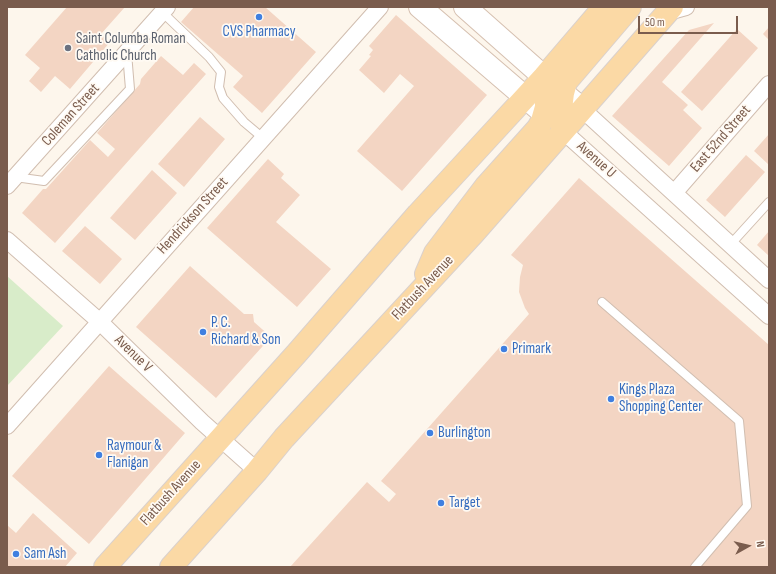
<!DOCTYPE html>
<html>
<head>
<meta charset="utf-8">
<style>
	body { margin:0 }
	#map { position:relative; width:776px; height:574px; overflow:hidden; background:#fdf6ec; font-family:"Sofia Sans Condensed",sans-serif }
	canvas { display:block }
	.frame { position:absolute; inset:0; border:8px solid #7a5c4d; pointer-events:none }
	.north { position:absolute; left:728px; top:526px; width:40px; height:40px; -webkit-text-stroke:3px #fffaf3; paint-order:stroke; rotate:82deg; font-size:11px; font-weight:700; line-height:16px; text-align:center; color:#7a5c4d }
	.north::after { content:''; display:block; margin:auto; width:14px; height:18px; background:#7a5c4d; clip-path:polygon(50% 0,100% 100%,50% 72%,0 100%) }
	.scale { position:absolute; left:638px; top:16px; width:100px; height:18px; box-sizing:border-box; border:2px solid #7a5c4d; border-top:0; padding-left:5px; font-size:12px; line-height:14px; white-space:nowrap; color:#7a5c4d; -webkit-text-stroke:3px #fffaf3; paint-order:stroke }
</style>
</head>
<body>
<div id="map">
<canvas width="776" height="574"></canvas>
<div class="frame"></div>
<div class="north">N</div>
<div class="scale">50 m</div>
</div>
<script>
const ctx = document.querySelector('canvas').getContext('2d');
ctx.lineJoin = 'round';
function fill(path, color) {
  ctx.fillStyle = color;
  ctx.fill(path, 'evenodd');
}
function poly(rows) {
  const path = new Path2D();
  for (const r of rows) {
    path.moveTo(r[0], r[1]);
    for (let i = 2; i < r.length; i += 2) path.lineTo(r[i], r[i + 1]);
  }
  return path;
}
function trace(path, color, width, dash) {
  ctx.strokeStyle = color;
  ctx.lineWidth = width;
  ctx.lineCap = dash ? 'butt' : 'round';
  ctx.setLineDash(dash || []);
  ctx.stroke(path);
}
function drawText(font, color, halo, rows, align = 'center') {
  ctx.font = font + ' "Sofia Sans Condensed",sans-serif';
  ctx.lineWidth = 3.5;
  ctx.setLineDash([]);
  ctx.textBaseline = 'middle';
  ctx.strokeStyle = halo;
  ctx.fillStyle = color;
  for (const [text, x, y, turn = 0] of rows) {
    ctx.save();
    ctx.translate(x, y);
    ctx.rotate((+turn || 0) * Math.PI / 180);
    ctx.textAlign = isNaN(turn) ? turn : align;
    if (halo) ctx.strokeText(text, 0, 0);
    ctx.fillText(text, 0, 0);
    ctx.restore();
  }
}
fill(poly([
	[7,276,63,326,7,386]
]), '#d8ecc9');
fill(poly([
	[67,7,125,7,101,34,110,42,70,89,55,76,41,92,29,81,40,68,25,55],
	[194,7,265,7,316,52,262,113,233,87,243,76,181,22],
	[396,15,487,95,402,191,357,151,414,86,400,74,384,93,359,70,371,56,369,55,373,50,369,46],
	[714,23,662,82,688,105,683,110,702,128,669,166,612,116,689,30],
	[769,27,769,40,763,34],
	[737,29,758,48,702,111,681,92],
	[161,56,183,75,194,63,206,74,55,243,22,213,43,189,46,189,90,140,108,157,115,149,97,133,140,84,141,79],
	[200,117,225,139,184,187,158,164],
	[769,134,769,165,754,151],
	[746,155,765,172,725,217,706,200],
	[268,159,284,174,281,178,300,195,276,222,331,269,297,307,207,228],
	[152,170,177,193,135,240,110,218],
	[579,178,769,345,769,567,290,567,367,482,389,502,396,494,381,481,529,314,525,308,519,292,520,277,523,265,511,255],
	[85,226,122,259,100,284,62,251],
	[769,231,769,256,757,245],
	[190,266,244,314,253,314,254,322,271,337,216,398,136,327],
	[109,366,185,433,89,544,12,476],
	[33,513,77,553,65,567,7,567,7,525,16,533]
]), '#f3d5c3');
const service = poly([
	[162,12,209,57,221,72,219,87,223,98,244,122,263,138],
	[15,177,44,181,130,89,127,53],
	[730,245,769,202],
	[602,302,739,421,747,506,695,567]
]);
const minor = poly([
	[668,12,686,7],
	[582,109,769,280],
	[563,131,769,316],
	[7,186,167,7],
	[674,193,769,84],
	[7,240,99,321,202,422,257,471],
	[7,426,380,7]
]);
const secondary = poly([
	[420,7,540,110],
	[465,7,544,77,582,109]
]);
const primary = poly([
	[563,131,560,117,563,93,566,82,630,7],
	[426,274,435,253,486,186,538,128,542,121,546,107,546,96,544,77],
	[105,567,297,353,418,214,544,77,604,7],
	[171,567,257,471,284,438,473,234,672,7]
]);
trace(service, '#d1beb0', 10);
trace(minor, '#d1beb0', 18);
trace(secondary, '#d6c0b0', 24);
trace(primary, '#dad1cd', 24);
trace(service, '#fff', 8);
trace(minor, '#fff', 16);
trace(secondary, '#fff', 22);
trace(primary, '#fbd9a5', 22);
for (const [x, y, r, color] of [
	[259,17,4,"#3f7fe0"],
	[68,48,4,"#6b7280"],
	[203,332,4,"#3f7fe0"],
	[504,349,4,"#3f7fe0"],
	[611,399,4,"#3f7fe0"],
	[430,433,4,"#3f7fe0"],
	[99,455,4,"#3f7fe0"],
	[441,503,4,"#3f7fe0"],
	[16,554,4,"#3f7fe0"]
]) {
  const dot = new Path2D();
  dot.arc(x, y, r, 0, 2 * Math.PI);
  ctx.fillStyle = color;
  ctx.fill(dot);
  trace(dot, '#fffaf3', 1.5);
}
drawText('15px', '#366cbe', '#fffaf3', [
	["CVS Pharmacy",259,32,"center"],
	["P. C.",211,323],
	["Richard & Son",211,340],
	["Primark",512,349],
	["Kings Plaza",619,390],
	["Shopping Center",619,407],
	["Burlington",438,433],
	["Raymour &",107,446],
	["Flanigan",107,463],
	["Target",449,503],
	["Sam Ash",24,554]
], 'left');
drawText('15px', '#5b616d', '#fffaf3', [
	["Saint Columba Roman",76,39],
	["Catholic Church",76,56]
], 'left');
drawText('15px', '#7a5c4d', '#fffaf3', [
	["Coleman Street",71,115,-48],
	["East 52nd Street",721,139,-49],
	["Avenue U",596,160,42],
	["Hendrickson Street",193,216,-48],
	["Flatbush Avenue",423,288,-47],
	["Avenue V",133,354,44],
	["Flatbush Avenue",171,493,-48]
]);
</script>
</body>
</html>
